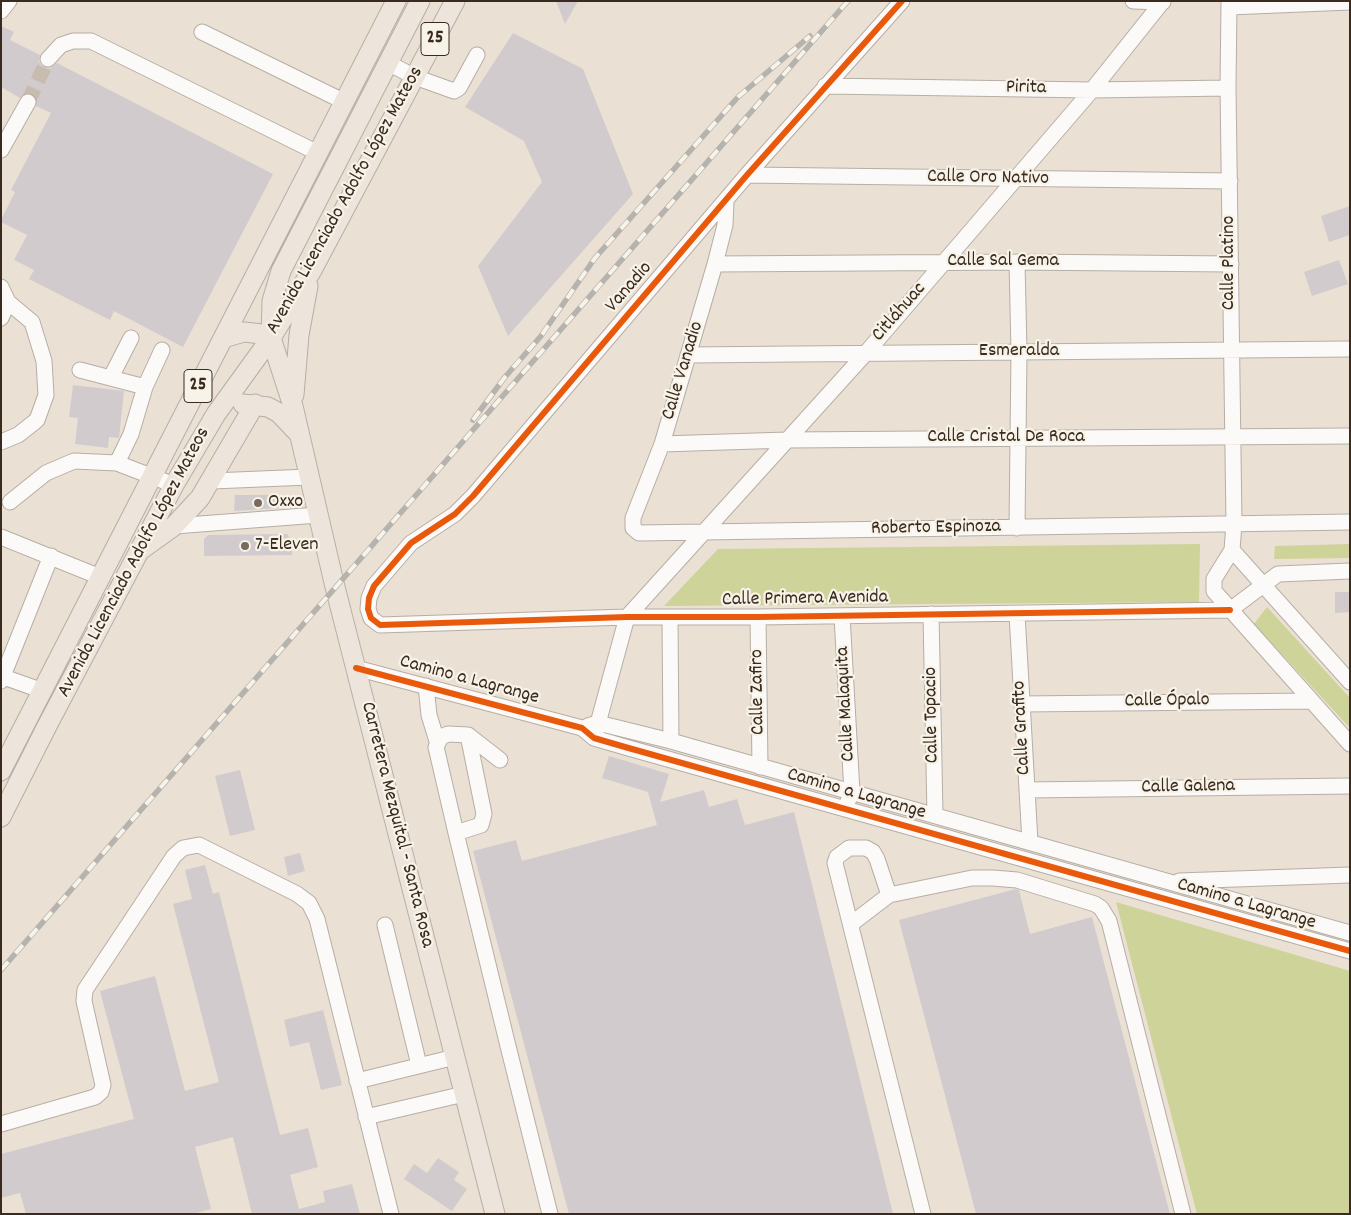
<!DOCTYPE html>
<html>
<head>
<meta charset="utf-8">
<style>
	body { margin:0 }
	#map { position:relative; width:1351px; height:1215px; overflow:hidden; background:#eae0d3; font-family:Dekko,sans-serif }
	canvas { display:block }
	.frame { position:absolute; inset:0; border:2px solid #3b2a1e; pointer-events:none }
</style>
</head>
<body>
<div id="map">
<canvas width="1351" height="1215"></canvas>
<div class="frame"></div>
</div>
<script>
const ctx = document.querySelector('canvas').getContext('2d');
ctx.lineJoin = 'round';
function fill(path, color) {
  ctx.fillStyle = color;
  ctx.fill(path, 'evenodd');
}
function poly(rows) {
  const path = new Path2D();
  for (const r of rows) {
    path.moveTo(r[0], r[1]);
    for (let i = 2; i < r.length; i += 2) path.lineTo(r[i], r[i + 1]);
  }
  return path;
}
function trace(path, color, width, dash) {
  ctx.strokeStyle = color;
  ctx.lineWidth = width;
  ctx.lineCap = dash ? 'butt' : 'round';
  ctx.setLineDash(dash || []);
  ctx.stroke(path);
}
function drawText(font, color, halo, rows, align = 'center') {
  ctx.font = font + ' Dekko,sans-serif';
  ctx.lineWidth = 4.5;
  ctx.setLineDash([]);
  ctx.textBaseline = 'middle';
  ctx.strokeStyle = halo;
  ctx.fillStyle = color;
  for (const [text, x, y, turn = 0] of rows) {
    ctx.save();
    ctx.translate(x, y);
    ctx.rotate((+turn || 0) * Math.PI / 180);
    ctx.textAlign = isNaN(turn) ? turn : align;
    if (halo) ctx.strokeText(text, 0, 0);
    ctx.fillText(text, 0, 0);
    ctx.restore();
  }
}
fill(poly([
	[1200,544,1199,602,664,606,718,549],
	[1350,544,1350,558,1274,559,1275,546],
	[1267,607,1350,698,1350,728,1254,624],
	[1116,902,1350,971,1350,1214,1197,1214]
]), '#ced39a');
fill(poly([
	[556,1,578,1,565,24],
	[1,26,14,32,10,40,40,55,39,61,42,66,50,68,57,63,273,174,183,347,114,311,110,320,86,308,29,279,34,270,14,260,27,235,1,222,1,220,15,192,11,190,51,113,36,106,36,98,32,94,24,94,20,98,1,87],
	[513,33,583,69,633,194,508,336,478,266,542,182,524,141,465,107],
	[1350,206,1350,235,1329,242,1321,216],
	[1339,260,1348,284,1312,296,1304,272],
	[73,385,124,391,119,438,109,437,108,448,75,444,78,418,69,417],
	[235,495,280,495,281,508,234,511],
	[287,534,291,540,292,555,204,556,204,539,208,535],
	[1335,592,1350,592,1350,612,1335,613],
	[609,756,669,774,660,802,704,790,709,807,737,799,745,825,794,812,893,1214,569,1214,473,851,516,840,522,861,657,825,648,792,602,778],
	[240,770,255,830,230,836,215,776],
	[300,853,305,871,288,876,284,857],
	[205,865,213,894,219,892,280,1135,308,1128,318,1167,290,1175,299,1209,325,1202,323,1191,352,1184,360,1214,252,1214,233,1137,195,1147,211,1209,192,1214,26,1214,20,1193,1,1198,1,1154,134,1119,100,991,155,976,185,1091,219,1082,173,904,192,899,185,870],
	[1016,889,1019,890,1030,934,1092,917,1170,1214,976,1214,899,920],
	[323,1010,342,1085,321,1090,309,1042,290,1047,284,1020],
	[438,1158,459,1172,454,1180,467,1189,452,1211,404,1179,414,1164,427,1173]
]), '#d2cbce');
trace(poly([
	[28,102,48,59]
]), '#c7bcaf', 15, [15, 8]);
const minor = poly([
	[902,1,747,175,473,496,455,514,411,543,374,586,369,598,368,609,371,618,380,625,627,617,758,617,1230,610],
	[1133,1,1163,2],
	[1229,1,1228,88,1234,524,1232,550],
	[1229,7,1350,2],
	[1,11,9,1],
	[202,32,345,102],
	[48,59,61,45,73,41,91,41,318,153],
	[390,64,415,77,454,91,459,88,477,55],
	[825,86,1092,90,1228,88],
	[1,150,28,102],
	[747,175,1230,181],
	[726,202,725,225,715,264,662,444,633,518,633,528,639,533,1350,522],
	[715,264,1017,262,1231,264],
	[1,287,8,302,32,322,44,361,46,395,37,420,18,435,1,442],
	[1,318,8,302],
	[688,355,1350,349],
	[80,370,145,387],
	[111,377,131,338],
	[662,444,787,440,1350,436],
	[117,463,131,434,145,387,162,350],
	[212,481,309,477],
	[10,502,46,473,74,461,117,463,174,485],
	[174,526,318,515],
	[1017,528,1019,352,1017,262],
	[1,537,100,577],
	[1230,610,1278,574,1350,571],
	[931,614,935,815],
	[1017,614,1030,842],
	[842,616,852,792,848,801],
	[758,617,760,767],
	[670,618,671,741],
	[356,668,582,728,594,738,625,747,1350,951],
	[1,676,43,691],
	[1,681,51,556],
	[1350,682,1232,550,1214,579,1214,591,1350,744],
	[426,686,429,715,437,741],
	[1022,704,1312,701],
	[588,726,598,723,671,741,1350,933],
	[468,735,500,760],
	[594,738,627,617,866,353,1092,90,1163,1],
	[1027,790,1350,786],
	[456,833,481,825,484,814,468,735,448,734,441,737,436,747,456,833,508,1046,550,1214],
	[1179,881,1350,875],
	[889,895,972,878,993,878,1017,880,1095,904,1101,908,1109,921,1183,1214],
	[851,924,889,895,877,859,873,852,866,848,849,848,837,857,835,863,923,1214],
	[385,925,419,1065],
	[357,1081,455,1057],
	[366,1117,464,1094],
	[1,1124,95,1097,101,1092,103,1085,84,1001,85,990,174,856,183,848,199,845,297,894,309,903,317,919,391,1214]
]);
const major = poly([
	[420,1,281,271,272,301,271,338,293,406,335,587,495,1214],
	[223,338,244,332,262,334,271,338],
	[294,395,299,335,308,286],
	[243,404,268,407,279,413,299,434],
	[142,549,174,526,200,498,255,404],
	[1,771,396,1],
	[1,817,47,726,174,485,216,414,271,338,312,270,455,1]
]);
trace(minor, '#b6aea5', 17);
trace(major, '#b6aea5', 21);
trace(minor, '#fcfaf8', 15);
trace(major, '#ede4dc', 19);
const rail = poly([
	[473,420,505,377,541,336,595,258,738,97,810,36],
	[1,970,848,1]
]);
trace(rail, '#b6b3af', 5.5);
trace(rail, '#f7f3e8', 4, [11]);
trace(poly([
	[902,1,747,175,473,496,455,514,411,543,374,586,369,598,368,609,371,618,380,625,627,617,758,617,1230,610],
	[356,668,582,728,594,738,625,747,1350,951]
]), '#e8590c', 6);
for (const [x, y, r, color] of [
	[258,503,5,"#786a5d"],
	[245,546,5,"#786a5d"]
]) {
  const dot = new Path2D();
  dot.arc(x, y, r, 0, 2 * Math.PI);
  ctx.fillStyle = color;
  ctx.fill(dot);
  trace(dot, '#f7f3e8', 2);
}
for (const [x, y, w] of [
	[435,39,28],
	[198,386,28]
]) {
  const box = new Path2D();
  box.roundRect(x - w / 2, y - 16.5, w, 33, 4);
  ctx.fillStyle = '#f7f3e8';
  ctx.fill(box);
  trace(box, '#3b2a1e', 1);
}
drawText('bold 19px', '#3b2a1e', null, [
	["25",435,39],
	["25",198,386]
]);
drawText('20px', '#3b2a1e', '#f7f3e8', [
	["Pirita",1026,89,1],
	["Calle Oro Nativo",988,179,1],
	["Avenida Licenciado Adolfo López Mateos",346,201,-61],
	["Calle Sal Gema",1003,262],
	["Calle Platino",1230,263,-90],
	["Vanadio",630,288,-49],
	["Citláhuac",900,313,-49],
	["Esmeralda",1019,352],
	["Calle Vanadio",684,371,-73],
	["Calle Cristal De Roca",1006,438],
	["Roberto Espinoza",936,529,-1],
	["Avenida Licenciado Adolfo López Mateos",135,563,-62],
	["Calle Primera Avenida",805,600,-1],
	["Camino a Lagrange",469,681,15],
	["Calle Zafiro",759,692,-91],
	["Calle Ópalo",1167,702,-1],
	["Calle Malaquita",847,704,-93],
	["Calle Topacio",933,715,-91],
	["Calle Grafito",1023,728,-93],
	["Calle Galena",1188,788,-1],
	["Camino a Lagrange",856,795,16],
	["Carretera Mezquital - Santa Rosa",396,825,76],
	["Camino a Lagrange",1246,905,16]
]);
drawText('20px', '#3b2a1e', '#f7f3e8', [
	["Oxxo",268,503],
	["7-Eleven",255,546]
], 'left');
</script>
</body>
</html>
